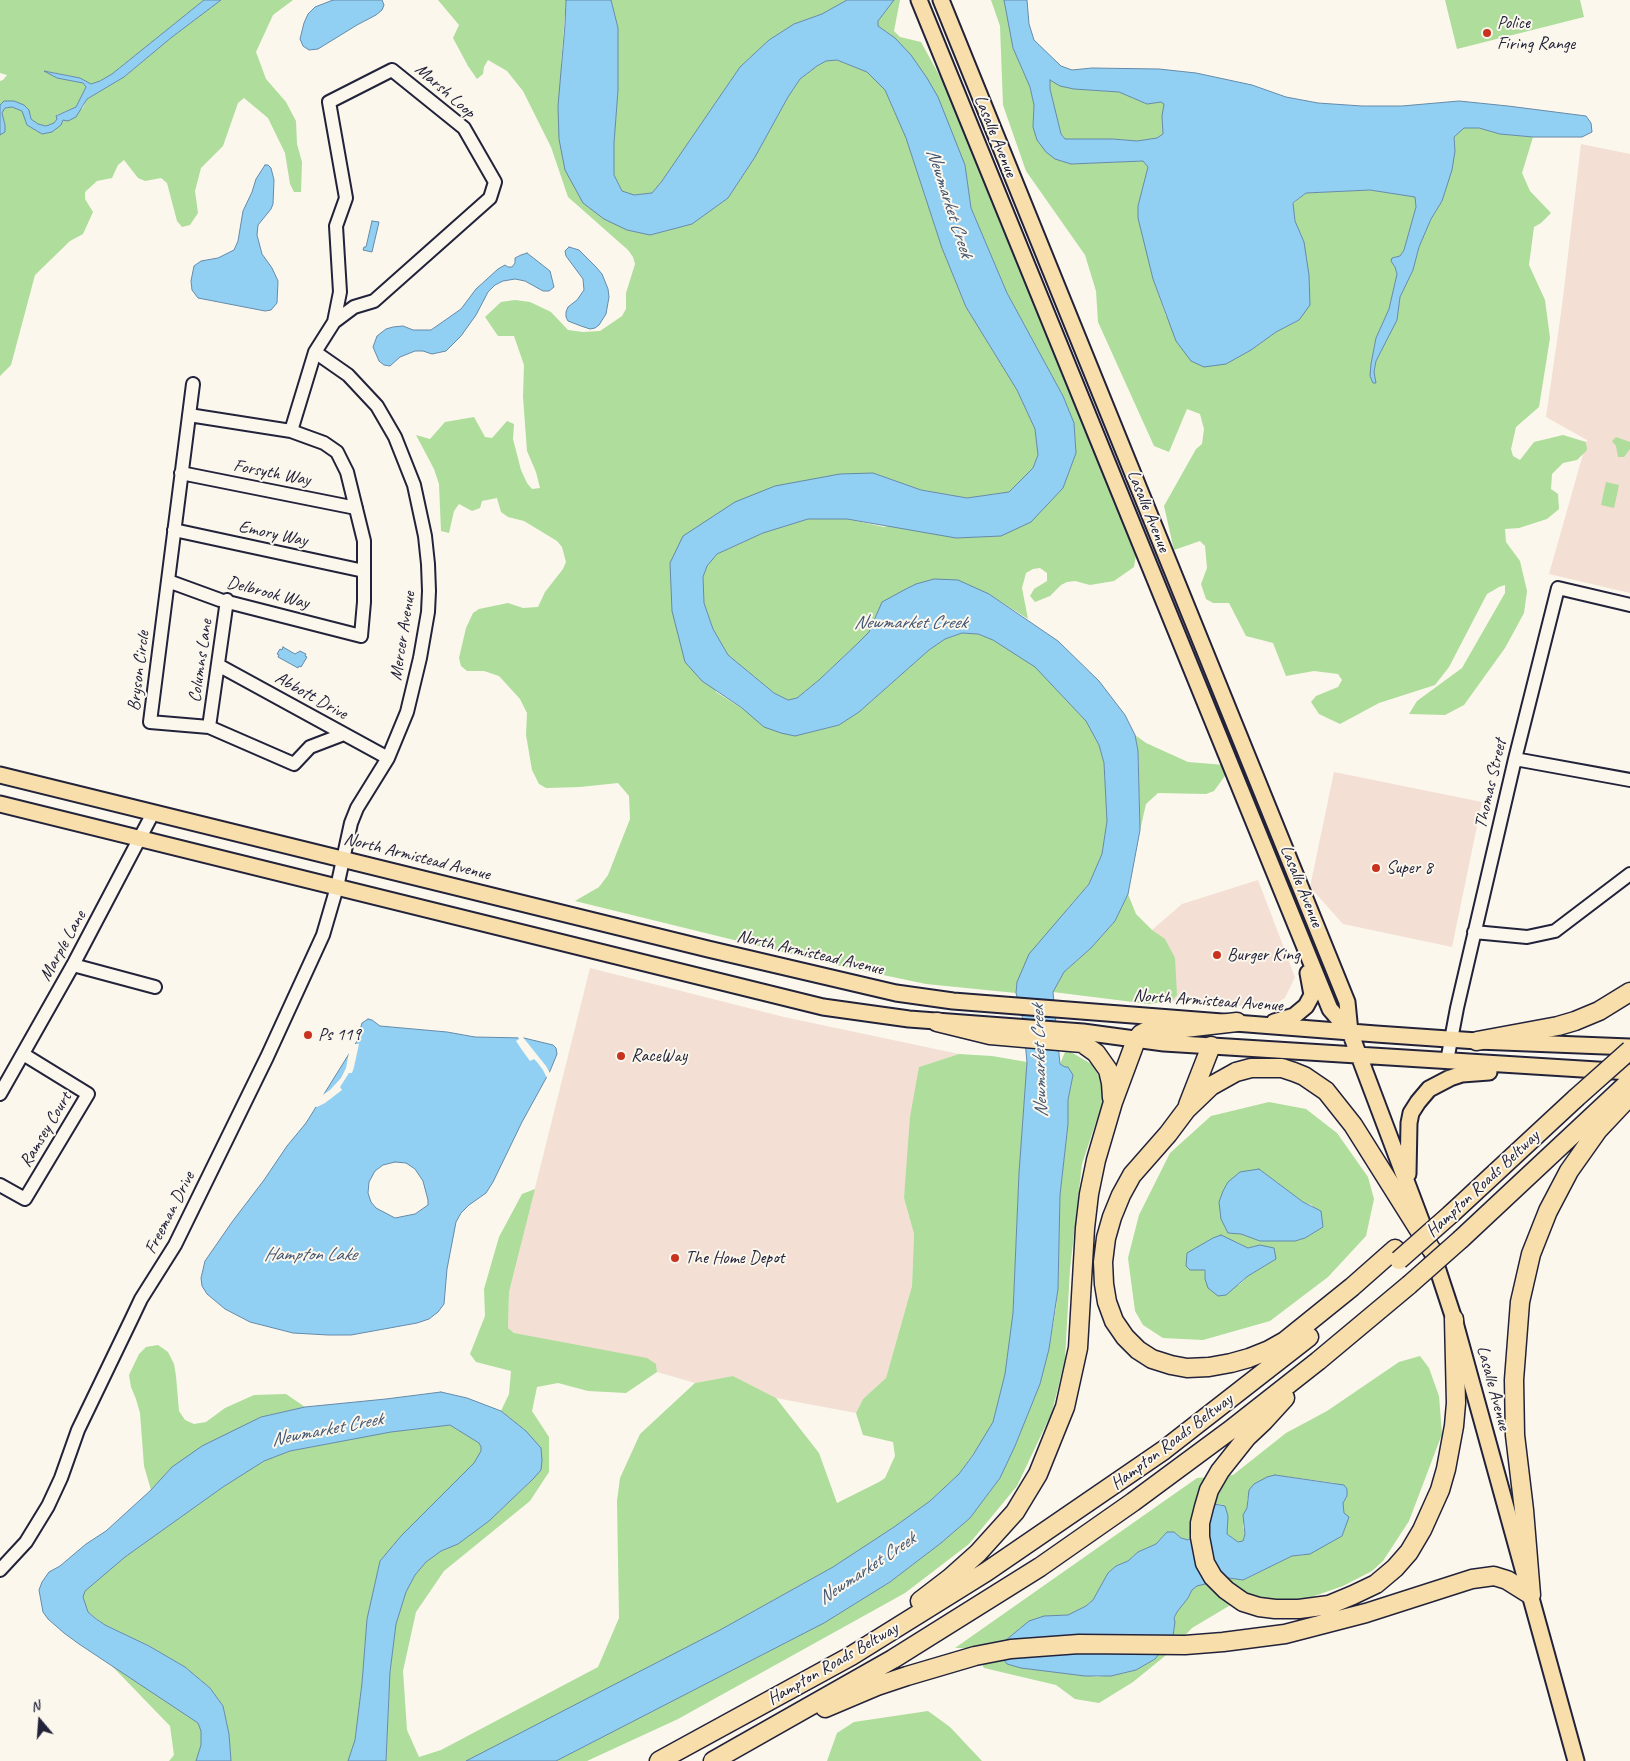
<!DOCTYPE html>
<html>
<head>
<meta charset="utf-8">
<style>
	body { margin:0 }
	#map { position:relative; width:1630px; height:1761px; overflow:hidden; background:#fbf7ec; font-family:Caveat,sans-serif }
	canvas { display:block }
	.north { position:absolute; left:15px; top:1696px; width:50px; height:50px; -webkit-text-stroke:4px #fbf7ec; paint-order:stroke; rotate:342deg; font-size:14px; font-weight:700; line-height:20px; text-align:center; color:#22223b }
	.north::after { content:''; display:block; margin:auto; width:18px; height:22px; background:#22223b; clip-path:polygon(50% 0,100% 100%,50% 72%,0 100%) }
</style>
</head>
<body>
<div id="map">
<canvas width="1630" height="1761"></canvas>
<div class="north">N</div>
</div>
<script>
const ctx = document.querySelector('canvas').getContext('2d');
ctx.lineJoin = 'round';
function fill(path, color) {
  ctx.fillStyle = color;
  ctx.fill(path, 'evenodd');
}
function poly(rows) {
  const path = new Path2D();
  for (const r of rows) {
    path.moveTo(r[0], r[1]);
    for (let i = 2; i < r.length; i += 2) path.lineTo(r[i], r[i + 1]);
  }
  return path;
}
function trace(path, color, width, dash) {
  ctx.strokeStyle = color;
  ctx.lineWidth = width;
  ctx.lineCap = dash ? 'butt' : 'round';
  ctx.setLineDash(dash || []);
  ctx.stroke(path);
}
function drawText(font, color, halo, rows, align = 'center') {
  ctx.font = font + ' Caveat,sans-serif';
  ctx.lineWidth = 4;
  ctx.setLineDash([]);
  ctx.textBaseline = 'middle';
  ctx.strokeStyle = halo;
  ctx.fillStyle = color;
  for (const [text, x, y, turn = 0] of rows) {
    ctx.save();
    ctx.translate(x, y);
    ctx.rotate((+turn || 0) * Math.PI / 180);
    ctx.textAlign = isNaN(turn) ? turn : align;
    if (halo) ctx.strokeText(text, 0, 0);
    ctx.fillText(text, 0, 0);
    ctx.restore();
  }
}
fill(poly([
	[1581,144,1630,154,1630,593,1549,574,1587,440,1546,417,1562,306],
	[1334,772,1482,802,1452,947,1343,924,1310,887],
	[1258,880,1295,977,1285,998,1268,1008,1172,1001,1177,994,1152,930,1182,904],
	[590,968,784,1017,959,1054,919,1067,904,1198,914,1234,912,1286,886,1378,863,1399,856,1413,776,1398,733,1376,695,1383,657,1372,656,1364,514,1333,508,1328,509,1292]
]), '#f3dfd3');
fill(poly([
	[0,0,204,0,112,74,100,81,91,84,80,78,46,71,57,78,83,83,86,87,76,107,57,115,57,119,54,123,46,126,38,124,31,119,29,110,4,101,0,105,0,81,3,80,7,75,0,73],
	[221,0,293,0,273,15,256,52,266,79,286,102,296,121,297,144,302,162,301,192,294,192,290,184,285,153,268,118,244,98,238,103,223,146,201,168,195,191,198,213,190,225,182,227,177,221,167,183,161,178,145,181,138,178,124,160,118,165,112,178,97,181,85,192,85,199,93,212,83,234,70,241,35,275,11,365,0,376,0,135,5,132,5,125,2,113,5,108,12,107,23,111,27,125,42,134,83,108,87,99,124,77,172,37],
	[438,0,566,0,561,66,627,230,650,235,692,224,728,198,755,157,788,97,800,79,817,66,826,61,837,60,867,72,885,90,906,138,942,248,966,307,1017,390,1035,429,1038,455,1033,468,1009,492,967,498,921,490,873,473,683,536,716,692,752,715,795,736,839,725,859,712,929,650,945,639,962,633,978,634,993,640,1036,667,1086,721,1099,745,1104,763,1107,821,1102,854,1089,884,1068,908,1017,982,1016,993,926,984,840,966,575,901,599,887,608,875,630,819,629,796,618,783,580,787,546,788,539,784,532,770,526,735,527,713,520,699,499,676,484,671,467,671,461,666,459,658,466,628,473,613,479,609,508,603,523,608,538,607,545,592,563,569,566,562,562,547,557,541,524,521,508,517,501,512,497,498,482,501,480,508,472,511,459,504,454,511,449,533,441,531,439,484,434,469,416,435,430,439,445,422,474,417,485,437,492,438,507,421,514,424,513,439,521,470,527,483,532,489,540,488,536,472,527,451,523,397,524,365,514,336,498,336,485,317,501,302,515,300,530,302,551,312,568,330,583,332,600,331,622,316,626,309,626,293,635,264,633,257,628,250,568,197,551,147,523,91,507,71,488,60,484,67,483,74,477,79,468,66,453,38,459,25],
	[611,0,847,0,822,14,794,24,769,40,740,67,662,181,652,193,634,195,622,191,614,175,614,143,618,90,618,28],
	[894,0,900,0,894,31,900,37,921,42,949,93,1136,555,1134,567,1114,581,1090,585,1075,581,1067,582,1061,585,1050,596,1035,602,1030,596,1034,589,1047,581,1047,573,1040,568,1033,569,1026,573,1022,588,1028,619,989,594,882,602,869,632,857,644,819,680,797,698,788,700,774,693,728,655,713,629,704,603,703,577,707,566,717,554,763,533,808,519,847,519,884,527,1063,488,1076,453,1074,423,1063,396,1007,293,971,208,965,165,895,38,878,26,878,21],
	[991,0,1004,0,1013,48,1030,87,1034,105,1033,127,1071,164,1143,161,1148,167,1138,206,1153,279,1166,316,1226,364,1251,350,1276,332,1299,320,1304,242,1295,221,1293,204,1306,193,1370,190,1415,197,1416,207,1404,250,1400,256,1392,258,1397,274,1389,309,1376,338,1371,364,1374,372,1376,361,1397,320,1400,297,1413,270,1419,247,1431,219,1442,201,1455,151,1454,137,1463,128,1479,128,1500,134,1533,137,1522,173,1530,191,1551,213,1541,223,1534,227,1529,265,1545,300,1550,338,1539,407,1516,427,1511,449,1513,456,1520,460,1534,442,1563,435,1586,442,1587,450,1577,460,1563,463,1552,474,1551,489,1558,494,1559,509,1547,519,1519,528,1505,529,1506,542,1520,561,1527,591,1524,613,1505,648,1464,705,1445,715,1409,714,1417,701,1462,668,1505,593,1505,585,1499,587,1487,594,1449,667,1435,685,1379,703,1340,724,1319,714,1311,702,1316,696,1338,687,1342,680,1338,674,1314,671,1286,676,1273,643,1246,636,1229,603,1213,603,1206,599,1201,584,1207,568,1205,546,1200,541,1174,550,1164,506,1196,449,1202,444,1204,429,1200,414,1187,409,1169,452,1154,446,1098,322,1096,291,1085,255,1026,171,1003,105,1000,26],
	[1445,0,1580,0,1584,17,1457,49],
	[1050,80,1074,89,1119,92,1147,104,1161,102,1165,104,1162,116,1163,134,1157,138,1137,141,1113,139,1065,139,1061,134,1050,89],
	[1616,437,1630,442,1630,449,1624,457,1618,457,1616,446,1612,441],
	[1606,482,1619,485,1614,508,1601,505],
	[1135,735,1146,743,1188,762,1225,765,1227,773,1214,791,1206,794,1158,793,1146,804,1140,830,1138,751],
	[1128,894,1136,914,1152,930,1165,939,1175,958,1177,995,1172,1001,1149,1004,1053,992,1064,972,1091,948,1115,921],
	[1065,1052,1071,1052,1093,1065,1103,1085,1102,1104,1082,1164,1070,1269,1065,1359,1052,1412,1017,1486,969,1544,905,1593,678,1719,587,1761,556,1761,824,1623,890,1582,941,1543,970,1518,1000,1478,1015,1446,1040,1384,1049,1349,1056,1308,1058,1289,1060,1195,1068,1124,1068,1100,1073,1075,1060,1064],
	[959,1054,992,1056,1027,1062,1019,1173,1013,1313,1005,1374,993,1422,983,1440,959,1474,930,1501,894,1527,833,1567,720,1630,483,1753,466,1761,386,1761,390,1672,396,1624,406,1592,415,1575,426,1562,441,1551,458,1544,489,1521,533,1479,526,1431,501,1411,509,1394,511,1371,476,1362,470,1354,485,1316,484,1289,499,1237,522,1194,535,1189,509,1292,508,1328,514,1333,647,1358,656,1364,657,1372,626,1393,588,1391,558,1383,537,1387,532,1411,549,1437,549,1472,530,1501,444,1571,416,1612,403,1671,407,1730,419,1757,441,1750,598,1667,619,1618,617,1501,620,1478,640,1434,695,1383,733,1376,776,1398,819,1453,837,1503,879,1482,885,1478,895,1456,893,1442,863,1435,856,1413,863,1399,886,1378,912,1286,914,1234,904,1198,910,1117,919,1067],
	[1269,1102,1306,1109,1337,1133,1368,1177,1374,1199,1366,1236,1328,1277,1270,1321,1203,1340,1163,1338,1143,1325,1135,1311,1128,1258,1139,1215,1170,1153,1211,1116],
	[1259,1169,1303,1202,1312,1205,1323,1227,1305,1238,1295,1241,1260,1241,1241,1234,1228,1233,1219,1202],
	[1213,1238,1236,1242,1248,1248,1260,1245,1276,1259,1248,1276,1239,1285,1205,1279,1203,1244],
	[158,1345,168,1352,174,1364,176,1376,179,1411,185,1420,194,1424,206,1422,225,1408,254,1395,286,1394,305,1407,261,1417,172,1467,151,1490,144,1466,140,1413,136,1399,131,1387,129,1375,139,1354,146,1347],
	[1420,1356,1429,1368,1439,1396,1442,1434,1409,1521,1383,1561,1372,1571,1343,1586,1297,1602,1281,1603,1249,1594,1192,1628,1165,1656,1133,1682,1099,1703,1075,1699,1056,1685,984,1668,972,1648,955,1648,1197,1478,1233,1475,1286,1433,1327,1411,1399,1362],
	[1275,1475,1335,1483,1347,1496,1343,1503,1344,1531,1342,1536,1303,1555,1292,1556,1243,1580,1229,1578,1197,1585,1192,1590,1188,1598,1177,1612,1155,1659,1136,1670,1125,1673,1098,1677,1021,1668,1013,1635,1020,1628,1059,1616,1068,1615,1086,1606,1093,1600,1108,1573,1116,1566,1128,1561,1138,1552,1156,1544,1167,1532,1174,1532,1181,1538,1188,1540,1191,1538,1209,1503,1223,1505,1227,1526,1227,1534,1238,1542,1243,1541,1245,1534,1243,1526,1247,1508,1247,1499],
	[450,1425,479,1443,481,1447,481,1451,474,1463,401,1536,380,1561,367,1619,362,1683,355,1740,348,1761,231,1761,229,1734,223,1706,210,1688,185,1667,149,1646,105,1625,88,1612,83,1597,85,1591,101,1576,125,1557,223,1487,264,1461,290,1451,391,1432],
	[111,1665,198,1723,201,1731,201,1745,196,1761,169,1761,174,1755,170,1726],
	[928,1711,950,1727,982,1761,827,1761,837,1733,854,1722]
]), '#aedd9c');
const water = poly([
	[204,0,221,0,172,37,124,77,87,99,76,117,68,121,63,120,61,125,52,132,42,134,27,125,22,111,12,107,5,108,2,113,5,125,5,132,0,135,0,105,4,101,14,101,24,105,29,110,31,119,38,124,46,126,54,123,57,119,56,116,76,107,86,87,83,83,57,78,44,71,80,78,91,84,100,81,112,74,204,0],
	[333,0,382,0,384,5,382,10,376,15,357,25,318,49,309,50,303,46,300,39,304,23,308,14,315,7,333,0],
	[566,0,611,0,618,28,618,90,614,143,614,175,622,191,634,195,652,193,662,181,740,67,769,40,794,24,822,14,847,0,894,0,878,21,878,26,895,38,911,55,927,78,938,97,965,165,971,208,1007,293,1063,396,1074,423,1076,453,1063,488,1031,522,1001,536,956,538,847,519,808,519,763,533,717,554,707,566,703,577,704,603,713,629,728,655,774,693,788,700,797,698,819,680,857,644,869,632,882,602,904,590,916,584,934,579,958,580,989,594,1058,641,1099,681,1125,715,1135,735,1138,751,1140,830,1128,894,1115,921,1091,948,1064,972,1053,992,1060,1064,1065,1067,1068,1067,1073,1075,1068,1100,1068,1124,1060,1195,1058,1289,1049,1349,1040,1384,1015,1446,1000,1478,970,1518,941,1543,890,1582,824,1623,556,1761,466,1761,720,1630,833,1567,894,1527,930,1501,959,1474,973,1455,993,1422,1005,1374,1013,1313,1019,1173,1027,1062,1023,1020,1016,993,1017,982,1029,954,1089,884,1102,854,1107,821,1104,763,1099,745,1086,721,1035,667,993,640,978,634,962,633,945,639,929,650,859,712,839,725,795,736,781,733,764,727,742,708,702,681,685,662,672,611,670,563,683,536,735,502,775,486,840,474,873,473,921,490,967,498,1009,492,1033,468,1038,455,1035,429,1017,390,966,307,942,248,906,138,885,90,867,72,837,60,826,61,817,66,800,79,788,97,755,157,728,198,692,224,650,235,627,230,604,219,583,203,565,170,559,139,558,106,565,25,566,0],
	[1004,0,1027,0,1029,24,1034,40,1061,66,1072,70,1092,68,1159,69,1196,73,1252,85,1286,97,1318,103,1362,106,1402,106,1459,101,1508,106,1586,116,1591,123,1592,132,1582,137,1533,137,1500,134,1479,128,1464,128,1454,137,1455,151,1452,170,1442,201,1431,219,1419,247,1413,270,1400,297,1397,320,1376,361,1374,372,1376,383,1373,383,1370,376,1371,364,1376,338,1389,309,1397,274,1395,267,1391,261,1392,258,1400,256,1404,250,1416,207,1415,197,1370,190,1306,193,1293,203,1295,221,1304,242,1309,275,1310,305,1299,320,1276,332,1251,350,1226,364,1204,367,1191,361,1176,341,1153,279,1138,218,1138,206,1148,167,1143,161,1071,164,1055,159,1046,152,1037,140,1033,127,1034,105,1030,87,1013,48,1004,0],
	[1050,80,1060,86,1074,89,1119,92,1147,104,1161,102,1164,104,1162,116,1163,134,1157,138,1137,141,1113,139,1065,139,1061,134,1050,89,1050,80],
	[265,165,268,165,271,168,274,180,273,204,271,209,258,225,257,235,262,254,272,268,278,281,277,303,271,310,265,311,198,298,192,290,191,281,194,266,201,261,218,258,234,250,238,241,243,211,252,192,256,179,265,165],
	[372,221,379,222,372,252,363,250,364,247,366,247,372,221],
	[569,247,579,250,596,267,602,274,608,289,609,297,606,314,599,325,595,328,590,329,581,326,568,321,566,317,566,312,568,307,577,300,584,290,583,279,566,256,565,251,569,247],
	[527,253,550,271,554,287,549,291,543,291,525,281,515,279,503,281,495,285,488,292,476,315,461,336,446,351,432,354,423,351,415,351,400,357,390,366,384,365,379,361,373,347,377,336,386,329,393,327,403,326,413,330,431,330,461,309,476,289,498,269,505,265,508,267,512,267,515,263,515,258,521,255,527,253],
	[283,647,295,654,300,651,306,654,305,656,307,657,301,667,299,666,298,668,278,657,279,655,277,654,280,649,282,650,283,647],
	[368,1019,372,1020,380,1026,447,1032,475,1037,524,1038,553,1045,556,1048,557,1054,550,1071,522,1122,493,1182,486,1193,469,1205,461,1213,456,1222,447,1269,444,1304,438,1312,429,1319,417,1323,351,1335,328,1335,293,1333,250,1322,225,1309,207,1294,202,1286,201,1278,205,1261,232,1222,264,1180,287,1146,306,1123,357,1041,362,1023,368,1019],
	[395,1162,406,1163,415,1169,423,1181,428,1200,428,1205,415,1214,395,1218,376,1208,371,1202,368,1193,369,1182,375,1171,383,1165,395,1162],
	[1259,1169,1303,1202,1321,1211,1323,1227,1305,1238,1295,1241,1260,1241,1241,1234,1228,1233,1221,1219,1219,1202,1223,1191,1228,1182,1240,1172,1259,1169],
	[1221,1235,1248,1248,1260,1245,1274,1248,1276,1259,1248,1276,1226,1295,1218,1296,1208,1288,1205,1279,1205,1270,1190,1270,1186,1266,1187,1253,1213,1238,1221,1235],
	[441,1392,467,1398,501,1411,526,1431,541,1448,542,1460,541,1470,533,1479,489,1521,458,1544,441,1551,426,1562,415,1575,406,1592,396,1624,390,1672,386,1761,348,1761,355,1740,362,1683,367,1619,380,1561,401,1536,474,1463,481,1451,481,1447,479,1443,450,1425,391,1432,290,1451,264,1461,223,1487,125,1557,85,1591,83,1597,88,1612,95,1618,105,1625,149,1646,185,1667,210,1688,223,1706,229,1734,231,1761,196,1761,201,1745,201,1731,198,1723,79,1644,64,1633,48,1619,43,1612,39,1590,42,1582,49,1572,60,1566,86,1544,106,1531,151,1490,172,1467,202,1446,261,1417,305,1407,386,1399,441,1392],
	[1275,1475,1344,1485,1347,1489,1347,1496,1343,1503,1344,1513,1349,1517,1342,1536,1310,1554,1292,1556,1243,1580,1229,1578,1197,1586,1192,1590,1188,1598,1177,1612,1174,1618,1175,1622,1173,1636,1155,1659,1136,1670,1111,1676,1085,1676,1021,1668,1007,1664,1003,1659,1002,1646,1006,1640,1029,1621,1044,1616,1068,1615,1086,1606,1093,1600,1108,1573,1116,1566,1128,1561,1138,1552,1156,1544,1167,1532,1174,1532,1181,1538,1188,1540,1191,1538,1190,1532,1191,1522,1209,1503,1225,1506,1228,1516,1227,1534,1238,1542,1243,1541,1245,1534,1243,1515,1247,1508,1249,1490,1254,1484,1267,1477,1275,1475]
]);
fill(water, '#92d0f3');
trace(water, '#658aa9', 1);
fill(poly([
	[517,1035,522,1036,546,1066,551,1075,548,1080,543,1070,537,1062,534,1059,530,1061,522,1050,516,1041,519,1039],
	[355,1041,355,1044,359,1044,354,1067,352,1073,349,1073,340,1087,342,1090,325,1103,317,1107,314,1106,318,1098,330,1090,341,1078,346,1068,350,1047]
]), '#fbf7ec');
const minor = poly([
	[392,70,464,128,495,182,490,198,374,301,354,307,334,322,340,292,336,226,346,198,329,102,392,70],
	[193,384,150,722,209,727,294,764,310,747,344,734],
	[291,431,315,352,334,322],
	[181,473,356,508],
	[174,530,364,571],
	[168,581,220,600,361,636,364,602,364,541,347,472,337,452,324,443,291,431,189,415],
	[218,665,388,758],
	[209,727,227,600],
	[1515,759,1630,780],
	[1474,932,1527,937,1555,931,1630,874],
	[73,965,155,987],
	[1447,1061,1457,1008,1515,759,1558,588,1630,605],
	[0,1094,73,965,153,813],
	[0,1185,25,1199,88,1094,23,1054],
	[0,1570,26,1542,48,1506,61,1478,78,1430,132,1318,141,1299,175,1245,267,1057,323,935,337,887,351,823,357,808,388,758,407,712,420,658,428,612,429,591,428,564,425,536,414,485,395,437,377,406,348,375,315,352]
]);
const major = poly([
	[919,0,1330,1009,1350,1032],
	[941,0,1347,1002,1350,1032,1425,1231],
	[0,775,708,949,896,993,953,1001,1376,1034,1477,1041,1630,1047],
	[0,804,823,1007,909,1019,1083,1032,1164,1043,1630,1072],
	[1274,1022,1294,1016,1306,1006,1312,995,1308,973],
	[1408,1174,1409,1123,1411,1113,1418,1102,1429,1089,1450,1078,1462,1074,1489,1072],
	[1432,1252,1454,1319,1576,1761]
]);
const highway = poly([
	[937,1022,990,1035,1082,1043,1096,1053,1108,1070,1111,1083,1112,1098],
	[1477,1041,1558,1026,1575,1021,1599,1011,1630,992],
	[1188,1105,1211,1046],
	[1451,1214,1576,1098],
	[1461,1239,1630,1081],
	[1395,1249,1352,1287,1285,1341,1269,1350,1249,1358,1231,1363,1209,1367,1187,1368,1171,1365,1152,1359,1138,1350,1125,1337,1114,1321,1107,1302,1104,1284,1103,1262,1106,1238,1112,1217,1121,1195,1132,1175,1168,1134,1186,1110,1211,1086,1236,1072,1251,1068,1282,1068,1294,1072,1304,1076,1326,1091,1353,1125,1431,1249],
	[1285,1398,1264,1421,1247,1437,1220,1471,1209,1490,1204,1507,1200,1523,1200,1537,1205,1563,1213,1577,1226,1590,1243,1602,1259,1607,1275,1609,1299,1609,1329,1605,1353,1595,1376,1584,1395,1568,1409,1552,1422,1530,1440,1490,1446,1469,1454,1426,1456,1403,1454,1319],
	[1531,1595,1524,1510,1515,1435,1514,1380,1520,1302,1531,1254,1548,1211,1569,1171,1598,1130,1630,1096],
	[920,1601,950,1578,978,1553,1015,1512,1038,1474,1065,1407,1078,1348,1085,1228,1089,1194,1096,1160,1113,1102,1136,1040,1141,1034,1153,1028,1176,1029,1237,1022],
	[825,1708,877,1686,907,1676,975,1656,1011,1649,1079,1644,1185,1645,1223,1642,1285,1634,1366,1613,1472,1579,1494,1576,1507,1580,1531,1595],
	[659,1761,851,1656,986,1572,1164,1450,1309,1337],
	[713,1761,893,1659,1040,1567,1133,1502,1229,1431,1318,1361,1409,1285]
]);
trace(minor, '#22223b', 16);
trace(major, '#22223b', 19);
trace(highway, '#22223b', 21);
trace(minor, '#fbf7ec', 12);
trace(major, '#f8deab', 15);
trace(highway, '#f8deab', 18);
const highwayBridge = poly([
	[1576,1098,1630,1050],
	[1399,1260,1451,1214],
	[1409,1285,1461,1239]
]);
trace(highwayBridge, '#22223b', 21, []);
trace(highwayBridge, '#f8deab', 18);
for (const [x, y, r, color] of [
	[1487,33,5,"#c8321e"],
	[1376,868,5,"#c8321e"],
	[1217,955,5,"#c8321e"],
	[308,1035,5,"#c8321e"],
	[621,1056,5,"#c8321e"],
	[675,1258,5,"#c8321e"]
]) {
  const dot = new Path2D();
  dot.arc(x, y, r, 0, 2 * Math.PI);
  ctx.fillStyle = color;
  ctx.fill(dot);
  trace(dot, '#fbf7ec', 2);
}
drawText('18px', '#22223b', '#fbf7ec', [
	["Police",1497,23],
	["Firing Range",1497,44],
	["Super 8",1386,868],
	["Burger King",1227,955],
	["Ps 119",318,1035],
	["RaceWay",631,1056],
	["The Home Depot",685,1258]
], 'left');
drawText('18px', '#22223b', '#fbf7ec', [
	["Marsh Loop",445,91,41],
	["Lasalle Avenue",995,136,68],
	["Forsyth Way",272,473,11],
	["Lasalle Avenue",1148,511,68],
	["Emory Way",273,534,12],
	["Delbrook Way",268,593,15],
	["Mercer Avenue",403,636,-81],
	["Columns Lane",201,661,-82],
	["Bryson Circle",139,671,-83],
	["Abbott Drive",311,696,29],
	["Thomas Street",1491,784,-77],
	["North Armistead Avenue",417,857,14],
	["Lasalle Avenue",1301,886,68],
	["Marple Lane",63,946,-61],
	["North Armistead Avenue",810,953,13],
	["North Armistead Avenue",1208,1001,4],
	["Ramsey Court",46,1130,-59],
	["Hampton Roads Beltway",1483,1184,-43],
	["Freeman Drive",170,1213,-63],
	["Lasalle Avenue",1493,1388,75],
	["Hampton Roads Beltway",1172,1442,-37],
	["Hampton Roads Beltway",833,1664,-30]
]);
drawText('italic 19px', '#445672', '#fbf7ec', [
	["Newmarket Creek",949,203,72],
	["Newmarket Creek",910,623],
	["Newmarket Creek",1040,1061,-92],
	["Hampton Lake",310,1255],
	["Newmarket Creek",327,1430,-11],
	["Newmarket Creek",867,1569,-34]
]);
</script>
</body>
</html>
